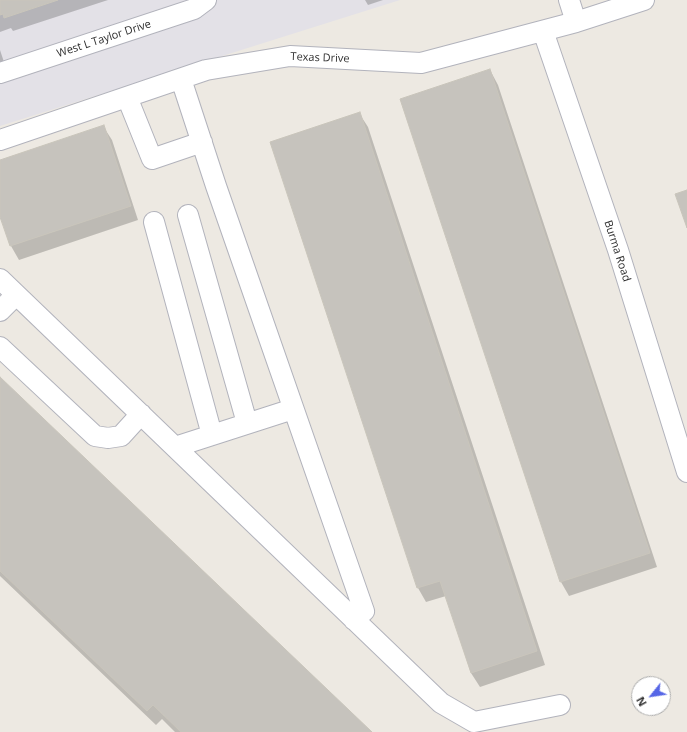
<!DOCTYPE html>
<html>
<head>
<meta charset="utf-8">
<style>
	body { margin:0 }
	#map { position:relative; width:687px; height:732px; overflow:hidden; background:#ede9e2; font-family:"Open Sans",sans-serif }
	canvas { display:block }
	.north { position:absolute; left:631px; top:676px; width:40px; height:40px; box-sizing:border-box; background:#fff; border:1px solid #ababab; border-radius:50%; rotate:240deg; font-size:11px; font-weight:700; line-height:16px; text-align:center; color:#2e2e2e }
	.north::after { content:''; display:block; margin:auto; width:14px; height:18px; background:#5666e6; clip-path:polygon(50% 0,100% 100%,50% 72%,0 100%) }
</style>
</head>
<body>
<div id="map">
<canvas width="687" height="732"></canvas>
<div class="north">N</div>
</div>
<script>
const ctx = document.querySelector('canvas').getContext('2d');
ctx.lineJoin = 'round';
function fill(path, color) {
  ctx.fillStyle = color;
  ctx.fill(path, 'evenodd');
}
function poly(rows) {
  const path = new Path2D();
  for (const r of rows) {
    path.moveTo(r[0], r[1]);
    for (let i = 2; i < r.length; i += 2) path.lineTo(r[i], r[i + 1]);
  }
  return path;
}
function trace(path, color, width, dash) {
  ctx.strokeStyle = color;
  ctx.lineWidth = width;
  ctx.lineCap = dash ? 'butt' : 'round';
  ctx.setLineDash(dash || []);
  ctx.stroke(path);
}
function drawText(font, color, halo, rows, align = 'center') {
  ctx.font = font + ' "Open Sans",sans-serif';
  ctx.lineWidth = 3;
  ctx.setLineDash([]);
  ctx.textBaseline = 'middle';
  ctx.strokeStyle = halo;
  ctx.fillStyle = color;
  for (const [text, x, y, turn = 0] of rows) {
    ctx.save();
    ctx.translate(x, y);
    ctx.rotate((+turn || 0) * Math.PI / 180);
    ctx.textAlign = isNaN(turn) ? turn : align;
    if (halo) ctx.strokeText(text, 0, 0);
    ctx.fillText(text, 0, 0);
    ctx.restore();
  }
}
fill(poly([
	[0,0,400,0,0,126]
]), '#e3e1e7');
fill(poly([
	[0,0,108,0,13,31,11,28,0,32],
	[365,0,383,0,368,5],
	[0,50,4,62,0,63],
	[490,70,498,85,657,567,569,596,561,582,401,100],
	[359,113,368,127,545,665,480,687,471,673,446,596,426,602,418,588,271,142],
	[103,126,112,140,138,220,19,260,11,246,0,214,0,161],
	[0,379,371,732,175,732,162,719,156,725,0,576]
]), '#0003');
const building = poly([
	[0,0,58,0,4,18,3,14,0,15,0,0],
	[490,69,650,553,560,582,400,99,490,69],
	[360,112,537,651,471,673,440,581,417,588,270,142,360,112],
	[104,125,131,206,10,246,0,217,0,160,104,125],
	[687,190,687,228,675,194,687,190],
	[0,377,372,732,181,732,153,705,147,711,0,571,0,377]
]);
fill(building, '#c6c3bd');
trace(building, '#c9c5bb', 1);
const minor = poly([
	[569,0,576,22],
	[543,31,618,250,687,472],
	[0,73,194,9,206,0],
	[181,79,216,186,364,611,354,620],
	[127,97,152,159,202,142],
	[0,140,206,70,290,56,421,63,576,22,644,0],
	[188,215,247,423],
	[154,222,212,435],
	[0,279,441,703,474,722,560,705],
	[0,311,16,295],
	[0,347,95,436,108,438,121,436,141,414],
	[175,447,293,409]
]);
trace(minor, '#b2b3bc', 22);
trace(minor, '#fff', 20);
drawText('11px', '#2e2e2e', '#fff', [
	["West L Taylor Drive",104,39,-18],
	["Texas Drive",320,58,2],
	["Burma Road",617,251,72]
]);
</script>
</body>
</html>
